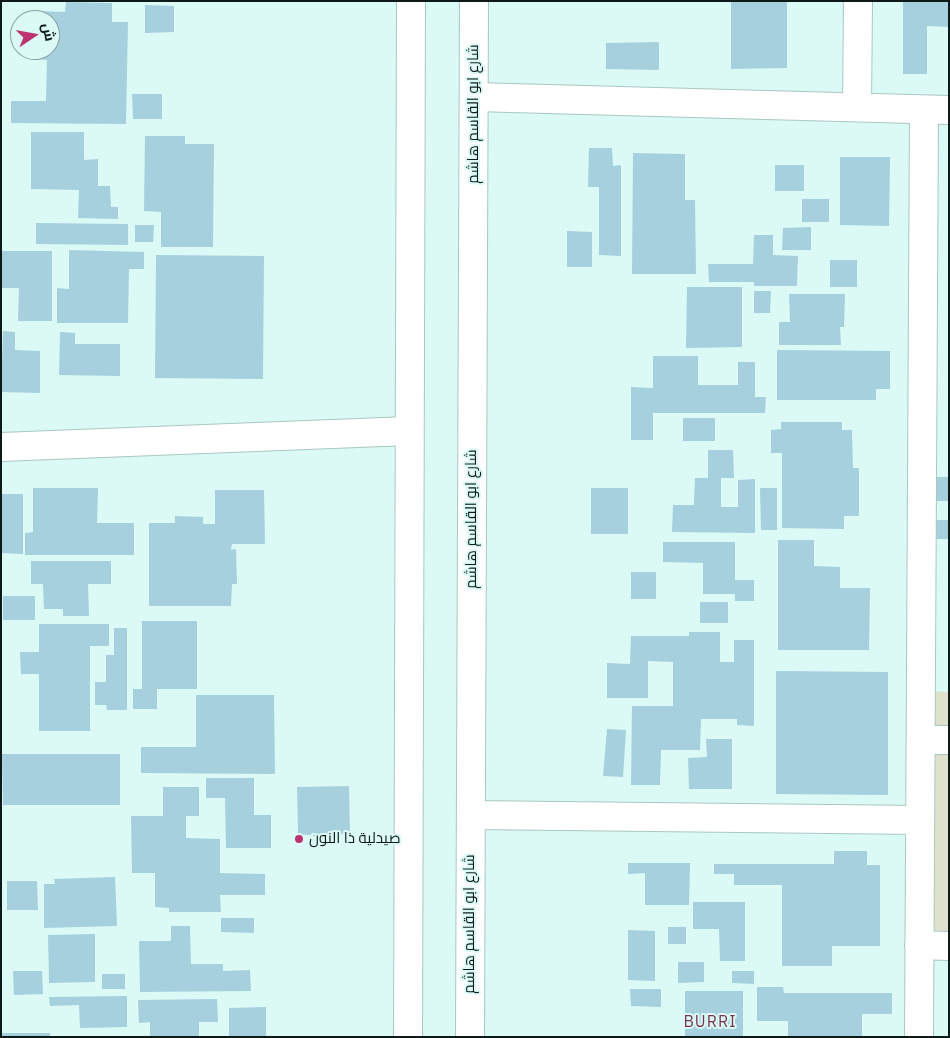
<!DOCTYPE html>
<html>
<head>
<meta charset="utf-8">
<style>
	body { margin:0 }
	#map { position:relative; width:950px; height:1038px; overflow:hidden; background:#dbfaf6; font-family:"IBM Plex Sans",Cairo,sans-serif }
	canvas { display:block }
	.frame { position:absolute; inset:0; border:2px solid #0e1a18; pointer-events:none }
	.north { position:absolute; left:10px; top:10px; width:50px; height:50px; box-sizing:border-box; background:#dbfaf6; border:1px solid #89a09d; border-radius:50%; rotate:78deg; font-size:14px; font-weight:700; line-height:20px; text-align:center; color:#0e1a18 }
	.north::after { content:''; display:block; margin:auto; width:18px; height:22px; background:#bc336f; clip-path:polygon(50% 0,100% 100%,50% 72%,0 100%) }
</style>
</head>
<body>
<div id="map">
<canvas width="950" height="1038"></canvas>
<div class="frame"></div>
<div class="north">ش</div>
</div>
<script>
const ctx = document.querySelector('canvas').getContext('2d');
ctx.lineJoin = 'round';
function fill(path, color) {
  ctx.fillStyle = color;
  ctx.fill(path, 'evenodd');
}
function poly(rows) {
  const path = new Path2D();
  for (const r of rows) {
    path.moveTo(r[0], r[1]);
    for (let i = 2; i < r.length; i += 2) path.lineTo(r[i], r[i + 1]);
  }
  return path;
}
function trace(path, color, width, dash) {
  ctx.strokeStyle = color;
  ctx.lineWidth = width;
  ctx.lineCap = dash ? 'butt' : 'round';
  ctx.setLineDash(dash || []);
  ctx.stroke(path);
}
function drawText(font, color, halo, rows, align = 'center') {
  ctx.font = font + ' "IBM Plex Sans",Cairo,sans-serif';
  ctx.lineWidth = 4;
  ctx.setLineDash([]);
  ctx.textBaseline = 'middle';
  ctx.strokeStyle = halo;
  ctx.fillStyle = color;
  for (const [text, x, y, turn = 0] of rows) {
    ctx.save();
    ctx.translate(x, y);
    ctx.rotate((+turn || 0) * Math.PI / 180);
    ctx.textAlign = isNaN(turn) ? turn : align;
    if (halo) ctx.strokeText(text, 0, 0);
    ctx.fillText(text, 0, 0);
    ctx.restore();
  }
}
fill(poly([
	[926,691,949,692,949,939,917,939]
]), '#dee2cc');
fill(poly([
	[731,1,787,1,787,68,731,69],
	[903,1,949,1,949,27,927,26,927,74,903,74],
	[66,2,112,3,112,22,128,22,126,124,11,123,11,101,46,101,47,60,35,59,35,50,50,50,50,20,35,20,35,11,65,12],
	[145,5,174,6,174,32,145,33],
	[659,42,659,70,606,69,606,43],
	[132,94,162,94,162,119,133,119],
	[31,132,84,132,84,160,98,159,98,186,110,186,111,207,118,207,118,219,78,218,79,190,31,189],
	[145,136,185,136,185,144,214,144,213,247,161,247,161,212,144,211],
	[589,148,612,148,613,166,621,165,621,256,599,255,599,187,588,187],
	[633,153,685,154,685,200,695,200,696,274,632,274],
	[840,157,890,157,889,226,840,225],
	[775,165,804,165,804,191,775,191],
	[802,199,829,199,829,222,802,222],
	[36,223,128,224,128,245,36,244],
	[135,225,154,225,153,242,135,242],
	[811,227,811,250,782,250,783,228],
	[567,231,592,232,592,267,567,267],
	[754,235,773,235,773,255,798,256,797,286,754,286,754,282,709,282,708,264,753,264],
	[69,250,144,252,144,269,129,269,128,323,57,323,57,288,69,289],
	[1,251,52,251,52,321,18,321,19,288,1,288],
	[156,255,264,256,263,379,155,378],
	[830,260,857,260,857,287,830,287],
	[687,287,742,287,742,347,686,348],
	[754,291,771,291,770,313,754,313],
	[789,294,845,294,844,327,840,327,841,345,779,345,779,322,790,322],
	[3,331,15,332,15,350,40,351,40,393,1,392],
	[60,332,75,333,75,344,120,344,120,376,59,375],
	[777,350,890,351,890,389,876,389,876,400,777,400],
	[653,356,698,356,698,385,738,385,738,362,755,362,755,397,766,397,765,413,653,413,653,440,631,440,631,387,653,388],
	[683,418,715,418,715,441,683,441],
	[781,422,842,422,842,430,852,430,853,468,859,468,859,516,844,516,844,529,782,528,782,453,771,453,771,430,781,429],
	[708,450,733,450,734,478,721,478,721,507,738,507,738,480,755,479,755,533,672,532,673,505,694,505,695,478,708,478],
	[928,477,949,477,949,501,927,501],
	[33,488,98,488,97,523,134,523,134,555,25,555,25,533,33,532],
	[591,488,628,488,628,534,591,534],
	[760,488,777,488,777,530,761,530],
	[215,490,264,490,265,544,232,544,231,550,236,549,237,584,232,584,231,606,149,606,149,523,175,523,175,516,203,517,203,524,215,524],
	[1,494,23,494,23,554,1,553],
	[931,520,949,520,949,539,931,539],
	[778,540,814,540,814,566,840,567,840,588,870,588,869,650,778,650],
	[663,542,735,542,735,580,754,580,754,601,735,601,735,594,703,594,703,563,663,562],
	[31,561,111,561,111,584,88,584,89,616,63,616,63,609,44,609,43,584,31,584],
	[631,572,656,572,656,599,631,599],
	[3,596,35,596,35,620,3,620],
	[700,602,728,602,728,623,700,623],
	[142,621,197,621,197,689,157,689,157,709,133,709,133,689,142,689],
	[39,624,109,624,109,646,90,646,90,731,39,731,39,674,21,674,20,652,39,652],
	[114,628,127,628,127,710,107,710,106,705,95,705,95,682,106,682,106,655,114,655],
	[689,632,720,632,720,662,734,662,734,640,754,640,754,726,737,725,737,719,701,719,700,750,661,750,660,785,631,785,632,706,673,706,673,662,648,661,648,698,607,698,607,663,630,664,631,636,689,636],
	[776,671,888,672,888,795,776,794],
	[196,695,274,695,275,774,141,773,141,747,196,747],
	[607,729,626,730,623,777,603,776],
	[706,739,732,739,732,789,689,789,688,758,707,757],
	[2,754,120,754,120,805,3,805],
	[206,778,254,778,254,815,271,815,271,848,226,848,225,798,206,798],
	[349,786,350,834,298,835,297,787],
	[163,787,199,787,199,816,186,816,186,838,220,839,220,873,265,874,265,895,220,895,221,912,169,912,169,908,155,907,155,873,132,873,131,816,163,816],
	[834,851,867,851,867,865,880,865,880,946,832,946,832,966,782,966,782,885,734,885,734,874,714,874,714,864,834,864],
	[628,863,690,863,689,905,645,905,645,873,628,874],
	[115,877,117,926,44,928,44,884,55,884,54,879],
	[7,881,37,881,38,910,7,910],
	[693,902,745,902,745,961,720,961,719,929,693,929],
	[221,918,254,918,254,933,221,932],
	[171,926,190,926,191,964,223,964,223,971,250,970,251,991,140,992,139,941,171,941],
	[668,927,686,927,686,944,668,944],
	[628,930,655,931,655,981,628,980],
	[95,934,95,982,49,983,48,935],
	[678,962,704,962,704,982,678,983],
	[13,971,42,971,43,994,14,995],
	[732,971,754,971,754,984,732,983],
	[102,974,125,974,125,989,102,989],
	[757,987,783,987,784,993,892,993,892,1014,862,1014,862,1037,788,1037,788,1021,757,1021],
	[630,989,661,989,661,1007,631,1006],
	[685,991,743,991,743,1037,685,1037],
	[127,996,127,1027,80,1028,79,1005,50,1006,49,997],
	[217,999,218,1022,199,1022,199,1037,150,1037,150,1022,139,1023,138,1000],
	[266,1007,266,1037,229,1037,229,1008],
	[1,1033,50,1033,50,1037,1,1037]
]), '#a6d0de');
const street = poly([
	[474,97,949,110],
	[857,107,858,1],
	[1,447,409,431],
	[921,740,949,740],
	[471,815,920,820],
	[919,945,949,946],
	[919,1037,924,110]
]);
const primary = poly([
	[408,1037,411,1],
	[470,1037,474,1]
]);
trace(street, '#a9c7c3', 30);
trace(primary, '#a9c7c3', 30);
trace(street, '#fff', 28);
trace(primary, '#fff', 28);
for (const [x, y, r, color] of [
	[299,839,5,"#bc336f"]
]) {
  const dot = new Path2D();
  dot.arc(x, y, r, 0, 2 * Math.PI);
  ctx.fillStyle = color;
  ctx.fill(dot);
  trace(dot, '#dbfaf6', 2);
}
drawText('15px', '#0e1a18', '#dbfaf6', [
	["شارع ابو القاسم هاشم",474,114,-90],
	["شارع ابو القاسم هاشم",472,519,-90],
	["شارع ابو القاسم هاشم",470,924,-90]
]);
drawText('15px', '#0e1a18', '#dbfaf6', [
	["صيدلية ذا النون",309,839]
], 'left');
ctx.letterSpacing = '1px';
drawText('16px', '#79354f', '#dbfaf6', [
	["BURRI",710,1022]
]);
ctx.letterSpacing = '0px';
</script>
</body>
</html>
